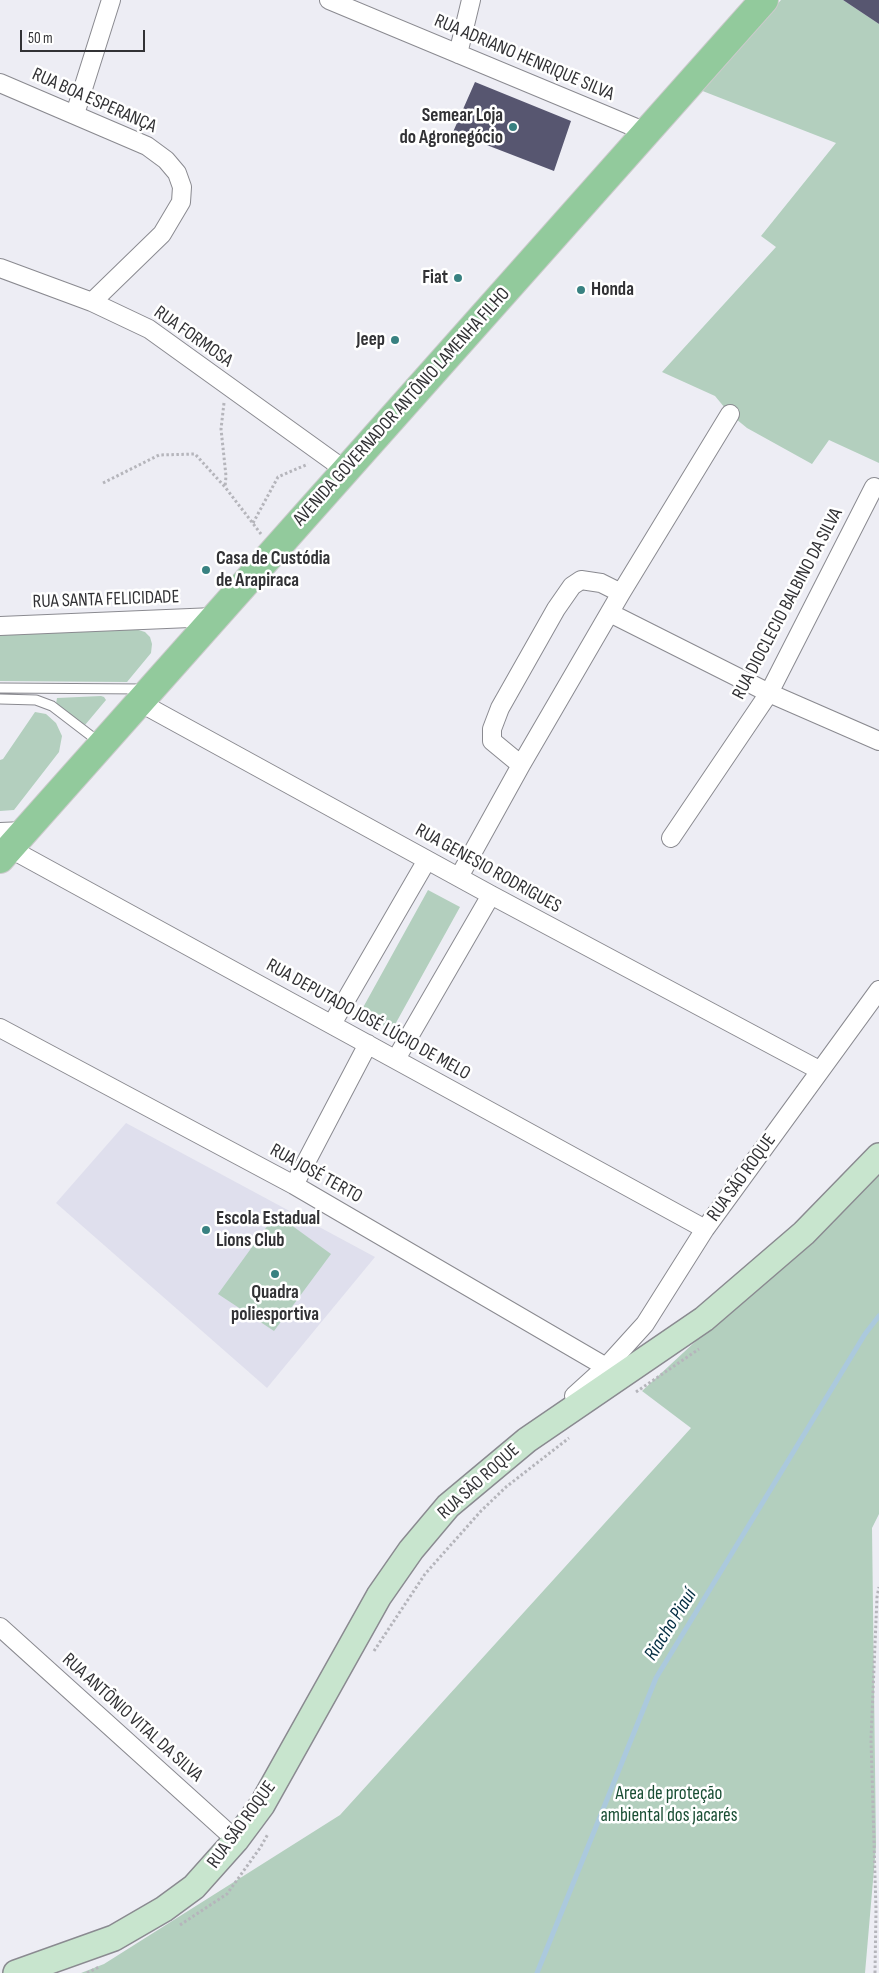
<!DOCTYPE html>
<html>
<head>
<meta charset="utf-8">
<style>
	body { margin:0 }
	#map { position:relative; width:879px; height:1973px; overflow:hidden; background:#ededf4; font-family:"Sofia Sans Condensed",sans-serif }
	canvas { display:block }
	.scale { position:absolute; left:20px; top:30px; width:125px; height:22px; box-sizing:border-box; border:2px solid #323235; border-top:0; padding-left:6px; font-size:15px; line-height:18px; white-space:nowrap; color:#323235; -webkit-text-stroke:4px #fff; paint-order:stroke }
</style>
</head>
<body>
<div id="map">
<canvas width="879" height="1973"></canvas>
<div class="scale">50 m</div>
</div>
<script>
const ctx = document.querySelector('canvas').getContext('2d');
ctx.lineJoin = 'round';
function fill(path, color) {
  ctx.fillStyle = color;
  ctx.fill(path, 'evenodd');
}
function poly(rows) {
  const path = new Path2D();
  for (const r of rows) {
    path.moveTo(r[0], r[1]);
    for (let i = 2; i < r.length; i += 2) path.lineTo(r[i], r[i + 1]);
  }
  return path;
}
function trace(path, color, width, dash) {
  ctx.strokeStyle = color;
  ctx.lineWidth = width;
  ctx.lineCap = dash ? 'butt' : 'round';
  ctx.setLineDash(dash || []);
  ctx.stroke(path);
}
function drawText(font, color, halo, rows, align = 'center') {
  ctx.font = font + ' "Sofia Sans Condensed",sans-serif';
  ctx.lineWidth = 5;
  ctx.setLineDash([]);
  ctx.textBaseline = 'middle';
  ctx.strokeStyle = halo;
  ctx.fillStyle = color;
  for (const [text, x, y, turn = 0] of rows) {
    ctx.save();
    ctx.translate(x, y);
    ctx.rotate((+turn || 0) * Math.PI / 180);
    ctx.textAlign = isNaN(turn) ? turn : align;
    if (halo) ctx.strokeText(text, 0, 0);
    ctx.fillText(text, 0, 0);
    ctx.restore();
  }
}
fill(poly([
	[126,1123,375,1257,267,1388,56,1203]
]), '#dfdfed');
fill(poly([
	[781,0,843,0,879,24,879,463,829,440,812,464,747,428,730,414,715,396,662,372,776,247,761,236,836,143,700,90],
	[132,628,145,632,150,637,152,644,151,653,127,682,0,681,0,633],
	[101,696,104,697,106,700,85,725,56,704,57,698],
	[35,712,46,714,56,723,62,736,59,752,14,810,0,811,0,760,3,759],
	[428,890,460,907,392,1030,360,1013],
	[879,1171,879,1514,872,1528,876,1846,865,1973,81,1973,104,1964,340,1815,691,1428,642,1391],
	[276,1214,331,1254,274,1331,218,1294]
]), '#b3cfbe');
trace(poly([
	[537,1973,656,1678,865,1334,879,1316]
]), '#abc9dd', 5);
fill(poly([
	[843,0,879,0,879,24],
	[475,82,571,121,554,171,453,132]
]), '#575670');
const service = poly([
	[0,688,145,689],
	[0,699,36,700,52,706,99,742]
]);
const minor = poly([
	[329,0,646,132],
	[458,54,471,0],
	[0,83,147,146,166,160,177,173,182,187,181,202,162,234,92,302],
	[75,114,111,0],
	[0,268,92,302,149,329,345,470],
	[610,613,769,693,879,741],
	[0,626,214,617],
	[139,702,491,895,819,1070],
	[521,765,492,741,492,729,500,708,556,609,572,586,581,580,601,583,621,593],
	[0,832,24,831],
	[671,838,769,693,874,487],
	[9,848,705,1229],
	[459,877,521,765,621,593,730,414],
	[332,1024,427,860],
	[0,1028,294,1185,606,1367],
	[396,1059,491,895],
	[294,1185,368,1044],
	[574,1396,606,1367,645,1324,705,1229,879,990],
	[0,1627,236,1840]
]);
const secondary = poly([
	[16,1973,114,1938,164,1909,194,1887,236,1840,262,1805,379,1596,411,1550,448,1506,527,1440,704,1319,804,1233,879,1156]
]);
const primary = poly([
	[0,859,764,0]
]);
trace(service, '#8a8a90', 11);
trace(minor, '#8a8a90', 20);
trace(secondary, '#8a8a90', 28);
trace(primary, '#cacaca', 30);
trace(poly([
	[224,403,221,429,226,476,225,487],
	[103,483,159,455,195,454,225,487,261,534],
	[253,523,278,477,308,464],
	[636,1392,699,1349],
	[374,1651,425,1574,481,1511,506,1487,569,1438],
	[180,1925,227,1894,260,1848,268,1834],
	[87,1973,99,1967],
	[875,1973,876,1910,871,1739,877,1597,879,1587]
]), '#b5b5bb', 3, [2.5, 2.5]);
trace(service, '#fff', 9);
trace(minor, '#fff', 18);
trace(secondary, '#c8e5ce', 25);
trace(primary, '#92ca9c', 28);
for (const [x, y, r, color] of [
	[513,127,5,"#388181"],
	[458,278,5,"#388181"],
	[581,290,5,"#388181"],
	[395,340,5,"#388181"],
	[206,570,5,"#388181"],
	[206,1230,5,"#388181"],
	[275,1274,5,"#388181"]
]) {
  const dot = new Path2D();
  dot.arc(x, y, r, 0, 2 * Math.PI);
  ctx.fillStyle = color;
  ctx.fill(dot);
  trace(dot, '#fff', 2);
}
drawText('19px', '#323235', '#fff', [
	["RUA ADRIANO HENRIQUE SILVA",524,58,23],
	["RUA BOA ESPERANÇA",94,101,24],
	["RUA FORMOSA",193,337,35],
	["AVENIDA GOVERNADOR ANTÔNIO LAMENHA FILHO",402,407,-48],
	["RUA SANTA FELICIDADE",106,600,-2],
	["RUA DIOCLECIO BALBINO DA SILVA",788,604,-62],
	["RUA GENESIO RODRIGUES",488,869,29],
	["RUA DEPUTADO JOSÉ LÚCIO DE MELO",368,1020,29],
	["RUA JOSÉ TERTO",316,1174,29],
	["RUA SÃO ROQUE",742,1178,-54],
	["RUA SÃO ROQUE",479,1482,-42],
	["RUA ANTÔNIO VITAL DA SILVA",132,1718,42],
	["RUA SÃO ROQUE",242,1825,-54]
]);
drawText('bold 19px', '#323235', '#fff', [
	["Semear Loja",503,116],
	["do Agronegócio",503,138],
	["Fiat",448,278],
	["Honda",591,290,"left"],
	["Jeep",385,340],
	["Casa de Custódia",216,559,"left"],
	["de Arapiraca",216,581,"left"],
	["Escola Estadual",216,1219,"left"],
	["Lions Club",216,1241,"left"],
	["Quadra",275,1293,"center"],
	["poliesportiva",275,1315,"center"]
], 'right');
drawText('19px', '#194e34', '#fff', [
	["Area de proteção",669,1794],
	["ambiental dos jacarés",669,1816]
]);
drawText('italic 20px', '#032d42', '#fff', [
	["Riacho Piauí",671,1625,-58]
]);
</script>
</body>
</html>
